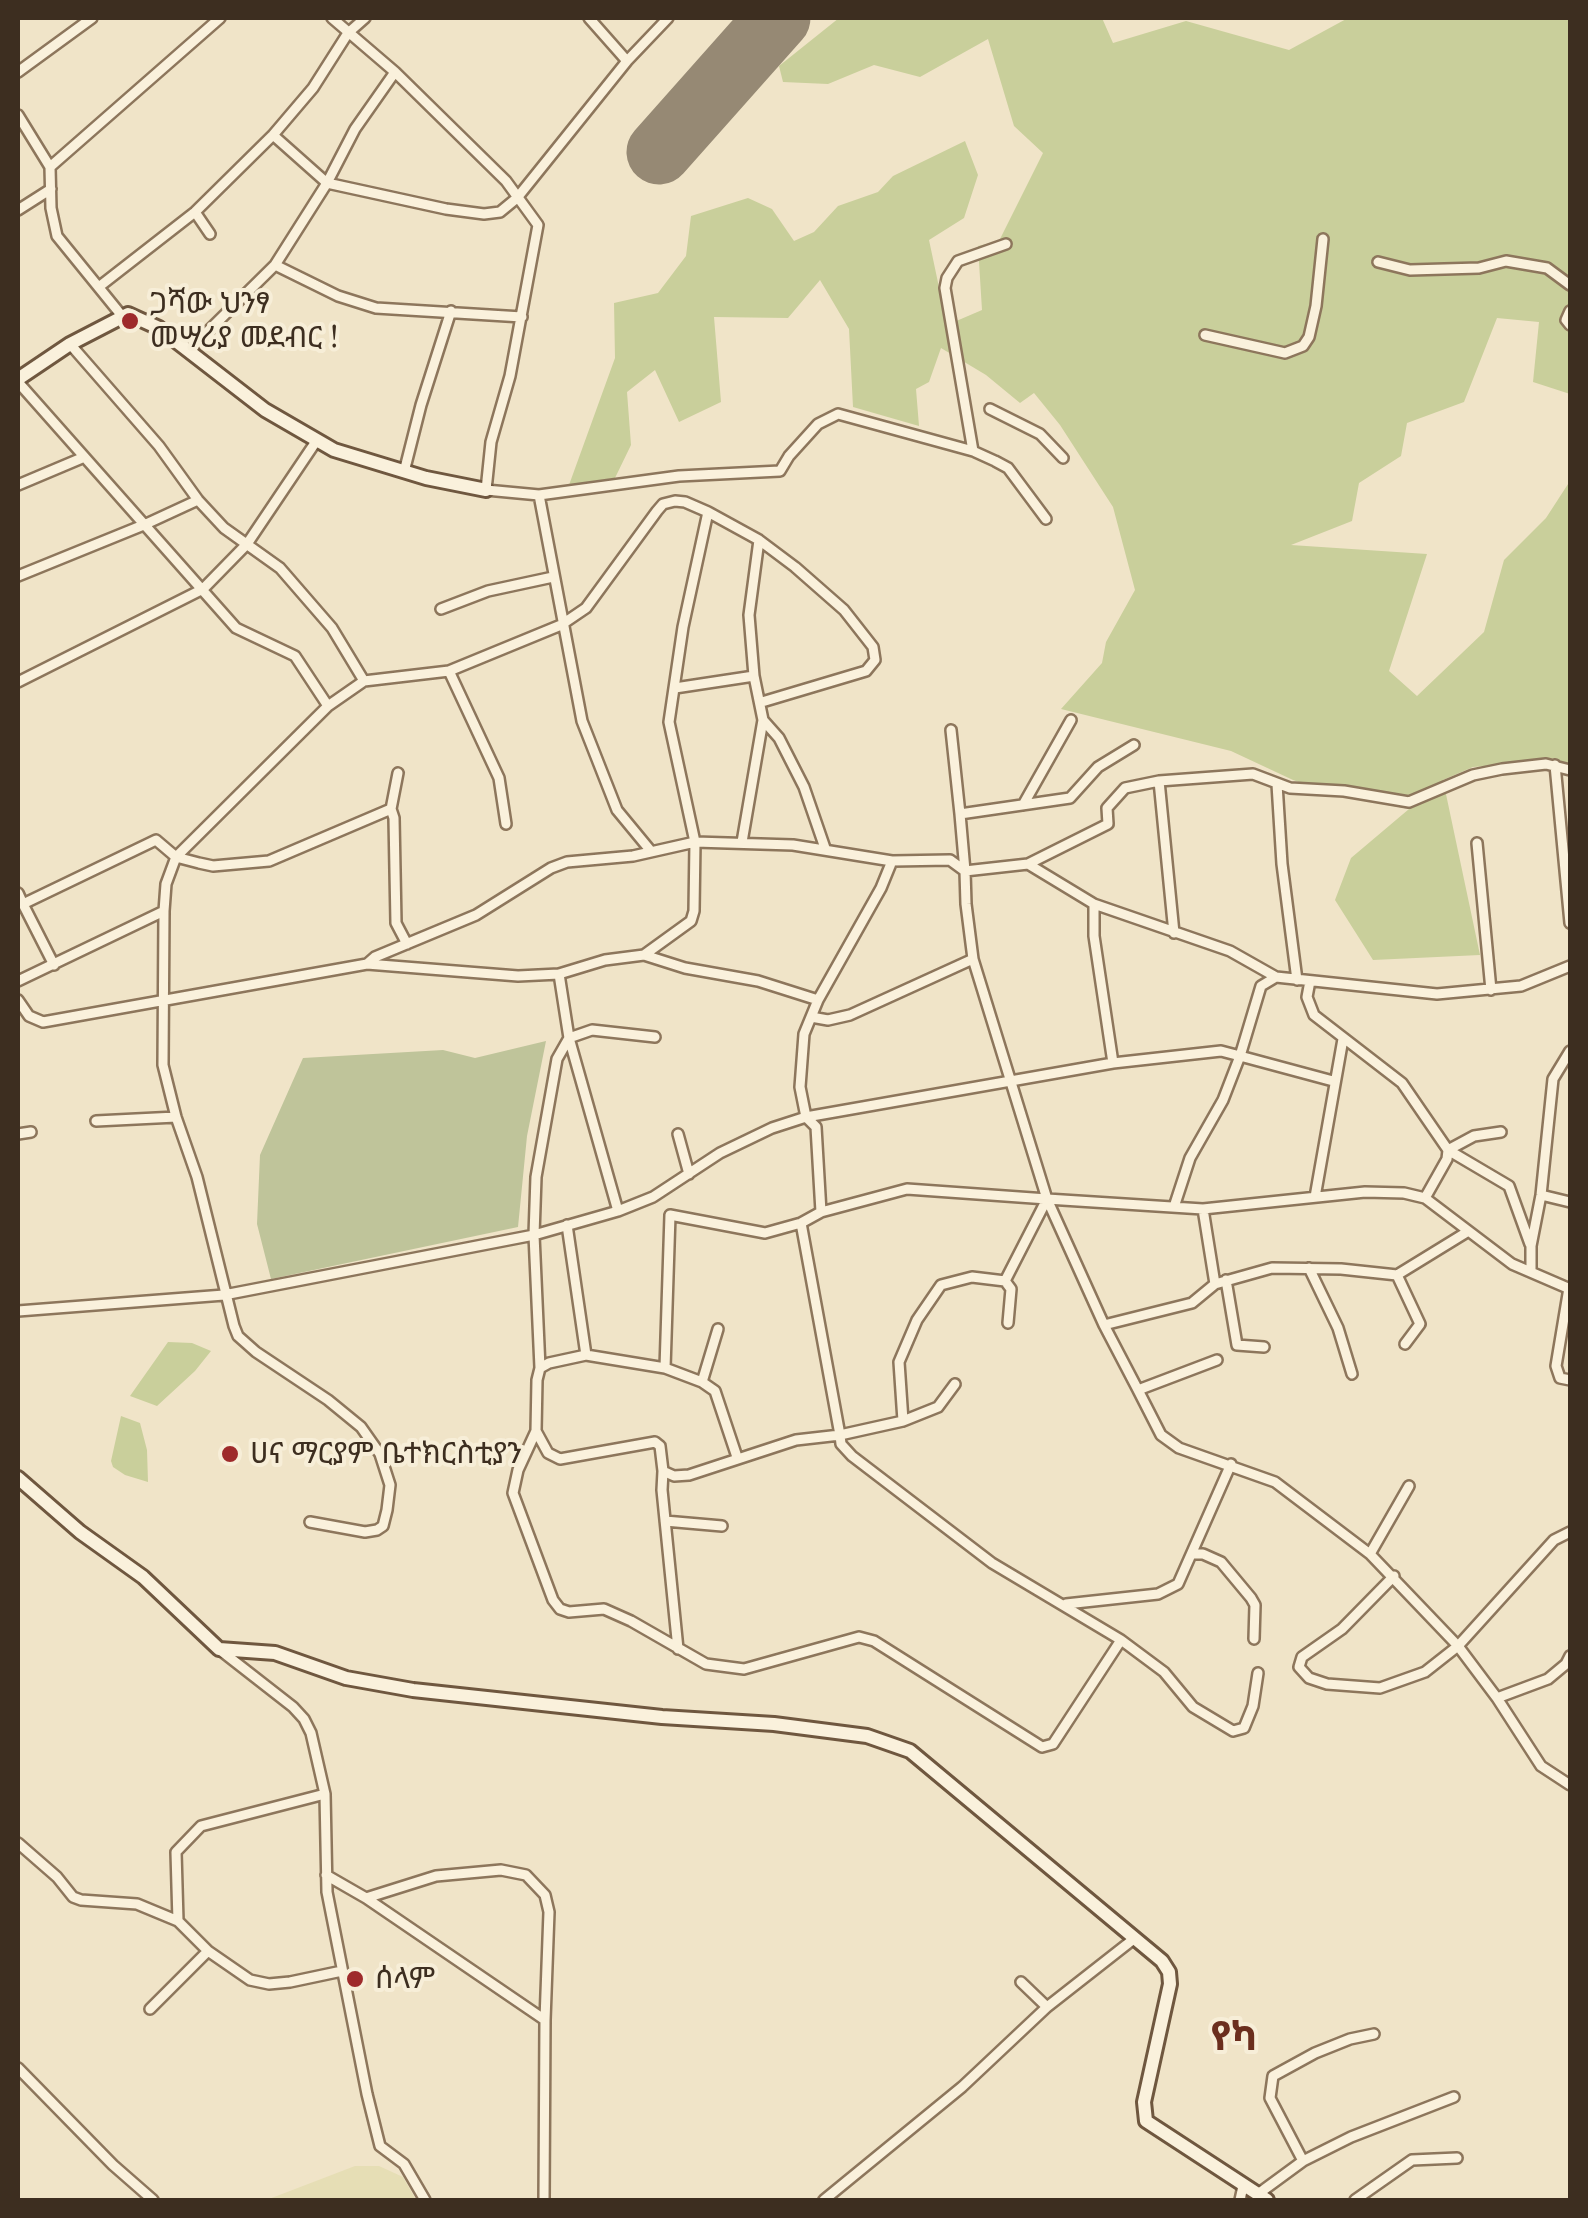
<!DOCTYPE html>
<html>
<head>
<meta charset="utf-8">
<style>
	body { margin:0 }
	#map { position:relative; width:1588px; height:2218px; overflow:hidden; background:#f0e4c8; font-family:Lora,serif }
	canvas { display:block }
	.frame { position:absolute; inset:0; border:20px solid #3d2e20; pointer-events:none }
</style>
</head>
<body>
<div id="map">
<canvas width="1588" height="2218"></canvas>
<div class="frame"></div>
</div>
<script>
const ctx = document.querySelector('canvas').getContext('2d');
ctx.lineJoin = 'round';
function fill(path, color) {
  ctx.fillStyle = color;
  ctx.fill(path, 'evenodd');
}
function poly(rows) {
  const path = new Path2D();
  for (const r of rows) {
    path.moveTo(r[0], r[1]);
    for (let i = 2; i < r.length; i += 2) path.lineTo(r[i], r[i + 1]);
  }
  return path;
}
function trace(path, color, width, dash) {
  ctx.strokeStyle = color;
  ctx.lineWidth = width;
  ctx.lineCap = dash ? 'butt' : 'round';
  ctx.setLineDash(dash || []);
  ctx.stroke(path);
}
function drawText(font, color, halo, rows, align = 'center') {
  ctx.font = font + ' Lora,"Noto Sans Ethiopic",serif';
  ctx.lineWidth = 8;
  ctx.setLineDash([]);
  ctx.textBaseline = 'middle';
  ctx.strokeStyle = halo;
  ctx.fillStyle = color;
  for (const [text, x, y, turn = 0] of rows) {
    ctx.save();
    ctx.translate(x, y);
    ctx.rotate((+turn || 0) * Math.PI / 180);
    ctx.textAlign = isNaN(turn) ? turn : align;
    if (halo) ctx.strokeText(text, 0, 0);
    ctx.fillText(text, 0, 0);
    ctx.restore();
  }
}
fill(poly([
	[355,2166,379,2166,403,2177,416,2200,269,2199]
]), '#e6deb5');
fill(poly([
	[839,18,1102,18,1113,43,1186,21,1289,50,1348,18,1569,18,1570,394,1533,382,1539,322,1497,318,1464,402,1407,423,1401,456,1359,483,1352,521,1291,545,1427,554,1389,671,1417,696,1484,632,1504,560,1546,518,1570,481,1570,765,1549,761,1473,767,1443,780,1480,955,1373,960,1335,900,1351,858,1409,809,1339,796,1293,780,1231,751,1061,709,1102,663,1106,642,1135,590,1113,507,1060,425,1034,393,1020,403,986,375,941,348,929,382,916,389,919,426,853,407,849,329,820,280,788,318,714,317,721,402,679,422,655,370,627,392,631,445,615,478,569,485,615,358,614,303,658,293,686,256,691,216,748,198,772,209,794,241,814,232,838,206,878,192,893,176,965,141,978,175,964,218,929,240,947,325,982,310,978,246,999,241,1043,153,1014,126,988,39,920,77,874,65,828,84,783,82,779,66],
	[168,1342,192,1343,211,1351,195,1371,157,1406,130,1396],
	[121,1416,140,1423,147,1450,148,1482,125,1475,113,1467,111,1461]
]), '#c9cf9b');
fill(poly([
	[546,1041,527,1136,518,1227,271,1279,257,1224,260,1155,303,1058,443,1050,475,1058]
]), '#bfc49a');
trace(poly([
	[659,152,778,18]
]), '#968974', 65);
const street = poly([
	[332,18,395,72,506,181,538,225,510,376,491,442,486,490,539,495,679,476,780,471,789,456,818,424,838,414,973,451,995,461,1008,468,1046,519],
	[589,18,627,61],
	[18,72,92,18],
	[18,115,50,167,51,208,57,236,122,316],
	[273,135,327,183,355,129,395,72],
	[50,167,220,18],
	[18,210,51,189],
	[195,212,210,234],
	[1378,262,1410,270,1479,268,1506,261,1547,268,1570,285],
	[275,265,338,296,376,308,522,317],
	[100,286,195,212,273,135,313,88,348,33,365,18],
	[1570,311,1566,320,1570,325],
	[1205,335,1285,353,1303,346,1309,337,1316,306,1323,239],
	[70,344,159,446,198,500,224,528,280,568,332,628,364,681,449,671,561,625,586,608,657,511,663,504,675,501,685,502,708,512,759,540,795,567,844,610,873,647,875,660,866,671,762,702],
	[188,351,275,265,327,183,446,209,484,214,500,212,517,198,627,61,668,18],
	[18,382,236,628,295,656,328,706,364,681],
	[990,409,1040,434,1063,458],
	[973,451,945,288,947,278,958,261,1006,244],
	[404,472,421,405,451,311],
	[18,485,82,458],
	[539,495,582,721,617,810,650,850],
	[759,540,749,615,754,676,763,720,779,738,804,787,825,848],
	[18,576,146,524,198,500],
	[441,609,488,591,553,577],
	[449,671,499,778,506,824],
	[18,682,203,589,247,544,317,440],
	[675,688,754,676],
	[951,730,960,814],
	[1555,765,1570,923],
	[1159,781,1253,774,1290,788,1344,791,1409,802,1473,775,1502,769,1546,764,1570,770],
	[1277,784,1282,864,1297,980],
	[1023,805,1071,720],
	[391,809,398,773],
	[742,842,763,720],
	[1477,843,1491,990],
	[1028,864,1108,824,1107,808,1125,788,1159,781,1174,933],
	[18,893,23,904,156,840,176,857,199,863,213,866,269,861,391,809,394,818,396,923,407,944],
	[23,904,54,965],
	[1094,904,1028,864,965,871,960,814,1070,798,1098,767,1134,745],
	[164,911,163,1065,176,1117,197,1177,234,1326,238,1336,256,1352,328,1400,361,1427,380,1454,390,1485,387,1510,383,1526,377,1530,365,1532,310,1522],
	[644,955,685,968,758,981,818,1000],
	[367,964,375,957,476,915,551,868,567,862,633,856,695,842,793,845,892,861,950,860,965,871,966,904,973,959,1047,1199,907,1189,821,1212,801,1223,765,1233,670,1215,665,1368,586,1355,549,1363,540,1368,537,1380,536,1431,548,1453,560,1459,655,1442,660,1446,663,1471,674,1476,689,1475,796,1440,840,1435,841,1444,852,1456,992,1563,1121,1640,1053,1744,1042,1747,874,1641,859,1637,744,1669,706,1664,631,1621,604,1609,569,1612,560,1609,553,1600,513,1493,518,1470,536,1431],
	[559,974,569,1038,618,1211],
	[18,981,164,911,166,884,176,857,328,706],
	[1310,981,1307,997,1314,1015,1402,1083,1448,1150,1447,1159,1425,1198],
	[18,1000,29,1016,43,1022,367,964,518,976,559,974,605,960,644,955,691,921,694,911,695,842,669,722,683,627,708,512],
	[811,1017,828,1020,850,1015,973,959],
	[1113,1063,1094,936,1094,904,1230,951,1276,977,1437,994,1521,986,1570,966],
	[96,1121,176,1117],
	[1501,1132,1474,1136,1448,1150,1509,1186,1530,1244],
	[18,1134,31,1132],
	[678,1134,689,1174],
	[1541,1195,1570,1202],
	[1315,1197,1343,1039],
	[1174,1207,1190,1158,1223,1100,1240,1056,1333,1081],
	[1203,1209,1215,1284],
	[821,1212,816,1127,806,1117,800,1087,804,1034,818,1000,881,888,892,861],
	[801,1223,840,1435,903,1421,899,1362,917,1320,941,1285,972,1277,1005,1281,1047,1199],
	[567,1225,586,1355],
	[1309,1268,1338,1328,1352,1374],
	[1531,1272,1531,1246,1541,1195,1553,1079,1570,1051],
	[1397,1275,1420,1324,1405,1344],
	[1226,1280,1237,1345,1264,1347],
	[1005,1281,1011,1289,1008,1323],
	[1569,1288,1556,1366,1560,1378,1570,1380],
	[18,1311,224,1295,534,1235,618,1211,653,1197,720,1153,772,1128,806,1117,1113,1063,1221,1051,1240,1056,1261,986,1276,977],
	[1104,1325,1192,1303,1215,1284,1272,1268,1341,1269,1397,1275,1467,1232],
	[1217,1360,1138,1390,1161,1435,1179,1448,1275,1482,1370,1554,1458,1646,1497,1698,1541,1766,1570,1785],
	[540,1368,534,1235,536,1177,557,1059,569,1038,592,1030,655,1037],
	[665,1368,702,1382,715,1391,737,1457],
	[702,1382,718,1329],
	[1138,1390,1104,1325,1047,1199,1203,1209,1365,1192,1404,1193,1425,1198,1512,1264,1570,1289],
	[903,1421,938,1407,955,1384],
	[663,1471,662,1490,678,1649],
	[665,1521,722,1526],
	[1193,1554,1203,1554,1221,1562,1251,1598,1255,1605,1254,1639],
	[1370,1554,1409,1486],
	[1394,1576,1342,1629,1302,1657,1299,1667,1309,1678,1327,1684,1380,1688,1425,1672,1458,1646,1554,1540,1570,1532],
	[1066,1604,1158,1594,1178,1584,1231,1464],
	[1121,1640,1164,1672,1193,1707,1233,1731,1244,1728,1253,1706,1258,1673],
	[220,1650,293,1707,304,1719,311,1733,325,1794,327,1892,367,2094,380,2146,404,2164,425,2200],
	[1497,1698,1548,1679,1566,1664,1570,1656],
	[325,1794,201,1826,176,1852,178,1921,208,1951,250,1980,269,1984,290,1982,342,1971],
	[18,1843,57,1877,73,1897,81,1900,137,1904,178,1921],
	[326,1875,366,1898,545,2020],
	[366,1898,436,1876,501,1870,526,1875,545,1895,549,1912,545,2020,544,2200],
	[1021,1982,1047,2007],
	[150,2009,208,1951],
	[18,2068,113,2165,153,2200],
	[1303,2161,1351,2137,1454,2097],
	[1258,2194,1303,2161,1270,2098,1273,2076,1315,2053,1350,2039,1374,2034],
	[824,2200,962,2087,1047,2007,1135,1938],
	[1240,2200,1243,2186],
	[1355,2200,1412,2160,1457,2158]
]);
const secondary = poly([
	[18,379,70,344,128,314,159,328,265,410,334,450,426,478,486,490],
	[18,1478,80,1532,143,1577,219,1649,275,1653,346,1678,413,1690,662,1717,774,1724,867,1736,910,1751,1162,1961,1169,1972,1170,1984,1144,2102,1146,2121,1267,2200]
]);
trace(street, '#8d765c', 14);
trace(secondary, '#6f573f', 18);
trace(street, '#faf1dc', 9);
trace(secondary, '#faf1dc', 12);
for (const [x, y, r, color] of [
	[130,321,10,"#9e2a2b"],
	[230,1454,10,"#9e2a2b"],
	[355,1979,10,"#9e2a2b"]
]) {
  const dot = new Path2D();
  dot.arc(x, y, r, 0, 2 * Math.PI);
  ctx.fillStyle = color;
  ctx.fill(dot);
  trace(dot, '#f7eed8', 4);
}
drawText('30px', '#3d2e20', '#f7eed8', [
	["ጋሻው ህንፃ",150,304],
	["መሣሪያ መደብር !",150,338],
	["ሀና ማርያም ቤተክርስቲያን",250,1454],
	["ሰላም",375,1979]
], 'left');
drawText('bold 40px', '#6b2e1e', '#f7eed8', [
	["የካ",1234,2039]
]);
</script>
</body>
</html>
